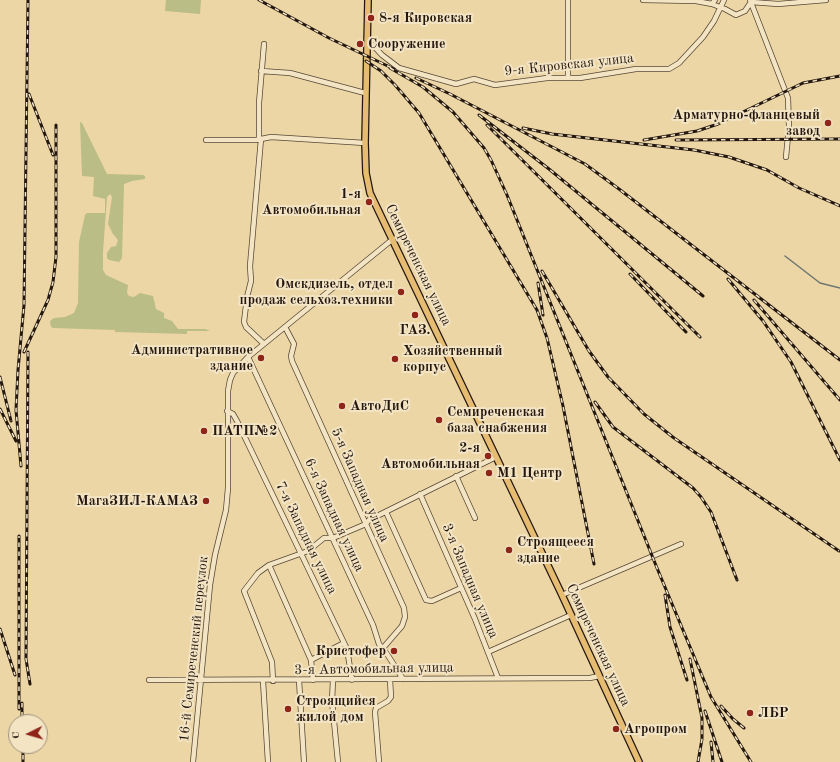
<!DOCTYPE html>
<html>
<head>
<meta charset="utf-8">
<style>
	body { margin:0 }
	#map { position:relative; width:840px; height:762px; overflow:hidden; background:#ecd6a5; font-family:"Old Standard TT",serif }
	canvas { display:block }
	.north { position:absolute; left:8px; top:714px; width:40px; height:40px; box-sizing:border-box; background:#f3e4c4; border:1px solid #a0927c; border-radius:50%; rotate:265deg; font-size:11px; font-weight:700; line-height:16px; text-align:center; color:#23170f }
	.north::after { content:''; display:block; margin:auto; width:14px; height:18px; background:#8f2418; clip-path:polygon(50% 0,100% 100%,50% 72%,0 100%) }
</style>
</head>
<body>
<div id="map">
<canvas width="840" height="762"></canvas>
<div class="north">С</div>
</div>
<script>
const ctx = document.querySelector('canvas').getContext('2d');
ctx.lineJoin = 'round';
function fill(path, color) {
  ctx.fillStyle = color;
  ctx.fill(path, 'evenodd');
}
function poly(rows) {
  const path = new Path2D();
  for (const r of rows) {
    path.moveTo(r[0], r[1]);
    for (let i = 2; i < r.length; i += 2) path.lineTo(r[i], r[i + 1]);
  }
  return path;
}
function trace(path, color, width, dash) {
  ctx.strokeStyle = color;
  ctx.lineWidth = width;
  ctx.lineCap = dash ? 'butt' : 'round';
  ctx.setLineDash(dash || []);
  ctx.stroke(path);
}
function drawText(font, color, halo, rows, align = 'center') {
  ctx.font = font + ' "Old Standard TT",serif';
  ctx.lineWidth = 4;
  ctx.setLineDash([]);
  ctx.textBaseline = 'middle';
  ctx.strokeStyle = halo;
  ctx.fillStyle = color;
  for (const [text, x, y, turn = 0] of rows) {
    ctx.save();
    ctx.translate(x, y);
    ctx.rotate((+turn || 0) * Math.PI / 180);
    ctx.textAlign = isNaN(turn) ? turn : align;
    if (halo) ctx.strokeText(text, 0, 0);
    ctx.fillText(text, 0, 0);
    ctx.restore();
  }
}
fill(poly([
	[166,0,201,0,200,14,165,11],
	[80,122,82,123,107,174,143,175,145,176,145,179,132,181,124,184,122,258,119,262,109,260,107,258,107,253,111,247,116,246,118,240,113,234,108,224,112,197,110,194,107,197,103,252,103,270,106,275,128,285,127,293,129,296,134,297,140,293,153,296,156,309,164,313,164,318,172,321,178,329,205,329,210,331,187,331,187,334,115,332,115,330,53,328,51,327,50,321,54,318,65,317,74,313,78,303,79,242,85,215,87,213,105,213,105,199,93,196,94,177,82,176]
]), '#babd85');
trace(poly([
	[785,256,820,283,840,288]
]), '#6d7671', 1.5);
const minor = poly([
	[643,0,696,1,712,4,715,0],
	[750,0,788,98,789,126,786,157],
	[712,4,725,9,736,15,745,11,751,2,778,4,826,0],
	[367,39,382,55,399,68,456,84,474,79,495,85,547,78,580,78,636,69,669,69,679,63,703,37,714,21,724,0],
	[261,71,290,73,365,93],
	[568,78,568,0],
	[261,139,250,266,251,281,247,297,244,322,246,327,264,344],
	[206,140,256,140,271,137,365,143],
	[259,140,259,103,264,44],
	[285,327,294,344,291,356,292,361,404,608,405,617,402,626,383,648],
	[248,357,373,625,379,644,387,654,403,679],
	[227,411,233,414,237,421,347,649,352,680],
	[456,476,475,518],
	[420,494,475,619,498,678],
	[386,512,426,600,432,601,461,588],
	[269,565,311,660,313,680],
	[562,595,681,544],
	[488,652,571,615],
	[311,660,344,643],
	[149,680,590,678,599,676],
	[299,680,304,762],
	[333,680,332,701,338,762],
	[263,681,268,762],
	[273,681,272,662,244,591,258,573,269,565,308,551,324,538,333,538,366,524,369,520,496,457],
	[193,762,210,585,215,555,226,510,228,488,228,391,230,380,233,373,248,357,393,239],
	[379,762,375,712,376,708,388,701,391,697,390,680]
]);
const major = poly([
	[368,0,365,143,366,173,370,193,562,595,639,762]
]);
trace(minor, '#554734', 6);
trace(major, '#23170f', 8);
trace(minor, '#f3e4c4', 4.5);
trace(major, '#e6bb72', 5.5);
const rail = poly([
	[259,0,329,38,394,69],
	[366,61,381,71,395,85,419,113,537,310,547,338,563,406,594,564],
	[390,68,423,87,453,112,484,148,491,160,507,195,657,568,711,697,751,762],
	[416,78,450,94,585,164,619,189,840,360],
	[29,94,53,155],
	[479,115,549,169,703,296],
	[487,125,700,337],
	[523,128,552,134,694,150,729,157,767,170,799,188,840,206],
	[644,140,697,131,718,124,803,83,840,76],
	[676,140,840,139],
	[542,271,589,351,608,377,644,414,674,438,839,551],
	[630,274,686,332],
	[728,279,763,321,791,362,840,460],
	[538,283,543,315],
	[754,300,840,400],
	[24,352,48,300,53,282,56,257,56,125],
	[28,352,26,659,30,684],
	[0,377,11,421],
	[595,402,613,427,693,488,701,497,711,512,737,580],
	[0,409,16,441],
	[21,466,16,410,18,370,24,305,28,0],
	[665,595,670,627,687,680],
	[0,629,15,675],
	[690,659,702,718,702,739,698,762],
	[22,703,22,722],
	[721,706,733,719,744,728],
	[19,709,19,536],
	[705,711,722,762],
	[711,742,713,762],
	[23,746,23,762]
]);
trace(rail, '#23170f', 3);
trace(rail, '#f3e4c4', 1.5, [4.5]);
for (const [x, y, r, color] of [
	[371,18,4,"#8f2418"],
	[360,44,4,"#8f2418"],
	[828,123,4,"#8f2418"],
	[369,202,4,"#8f2418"],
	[401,292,4,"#8f2418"],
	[415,315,4,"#8f2418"],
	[261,358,4,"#8f2418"],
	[395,359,4,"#8f2418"],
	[342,406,4,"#8f2418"],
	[439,420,4,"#8f2418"],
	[204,431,4,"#8f2418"],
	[488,456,4,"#8f2418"],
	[489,473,4,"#8f2418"],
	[206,501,4,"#8f2418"],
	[509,550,4,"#8f2418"],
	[394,651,4,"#8f2418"],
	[288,709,4,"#8f2418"],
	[750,713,4,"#8f2418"],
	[616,729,4,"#8f2418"]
]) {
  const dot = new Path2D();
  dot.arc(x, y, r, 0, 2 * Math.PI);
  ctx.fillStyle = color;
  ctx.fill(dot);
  trace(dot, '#f3e4c4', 1.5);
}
drawText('bold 14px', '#23170f', '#f3e4c4', [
	["8-я Кировская",379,18],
	["Сооружение",368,44],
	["Арматурно-фланцевый",820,115,"right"],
	["завод",820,131,"right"],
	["1-я",361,194,"right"],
	["Автомобильная",361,210,"right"],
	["Омскдизель, отдел",393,284,"right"],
	["продаж сельхоз.техники",393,300,"right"],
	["ГАЗ.",415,330,"center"],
	["Административное",253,350,"right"],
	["здание",253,366,"right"],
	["Хозяйственный",403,351],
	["корпус",403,367],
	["АвтоДиС",350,406],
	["Семиреченская",447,412],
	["база снабжения",447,428],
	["ПАТП№2",212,431],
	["2-я",480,448,"right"],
	["Автомобильная",480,464,"right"],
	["М1 Центр",497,473],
	["МагаЗИЛ-КАМАЗ",198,501,"right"],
	["Строящееся",517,542],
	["здание",517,558],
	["Кристофер",386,651,"right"],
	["Строящийся",296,701],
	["жилой дом",296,717],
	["ЛБР",758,713],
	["Агропром",624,729]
], 'left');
drawText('14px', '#23170f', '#f3e4c4', [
	["9-я Кировская улица",569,65,-6],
	["Семиреченская улица",418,265,64],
	["5-я Западная улица",360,485,66],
	["6-я Западная улица",334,515,65],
	["7-я Западная улица",306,538,64],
	["3-я Западная улица",470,581,67],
	["Семиреченская улица",598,645,65],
	["16-й Семиреченский переулок",194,649,-84],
	["3-я Автомобильная улица",374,669,-1]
]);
</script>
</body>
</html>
